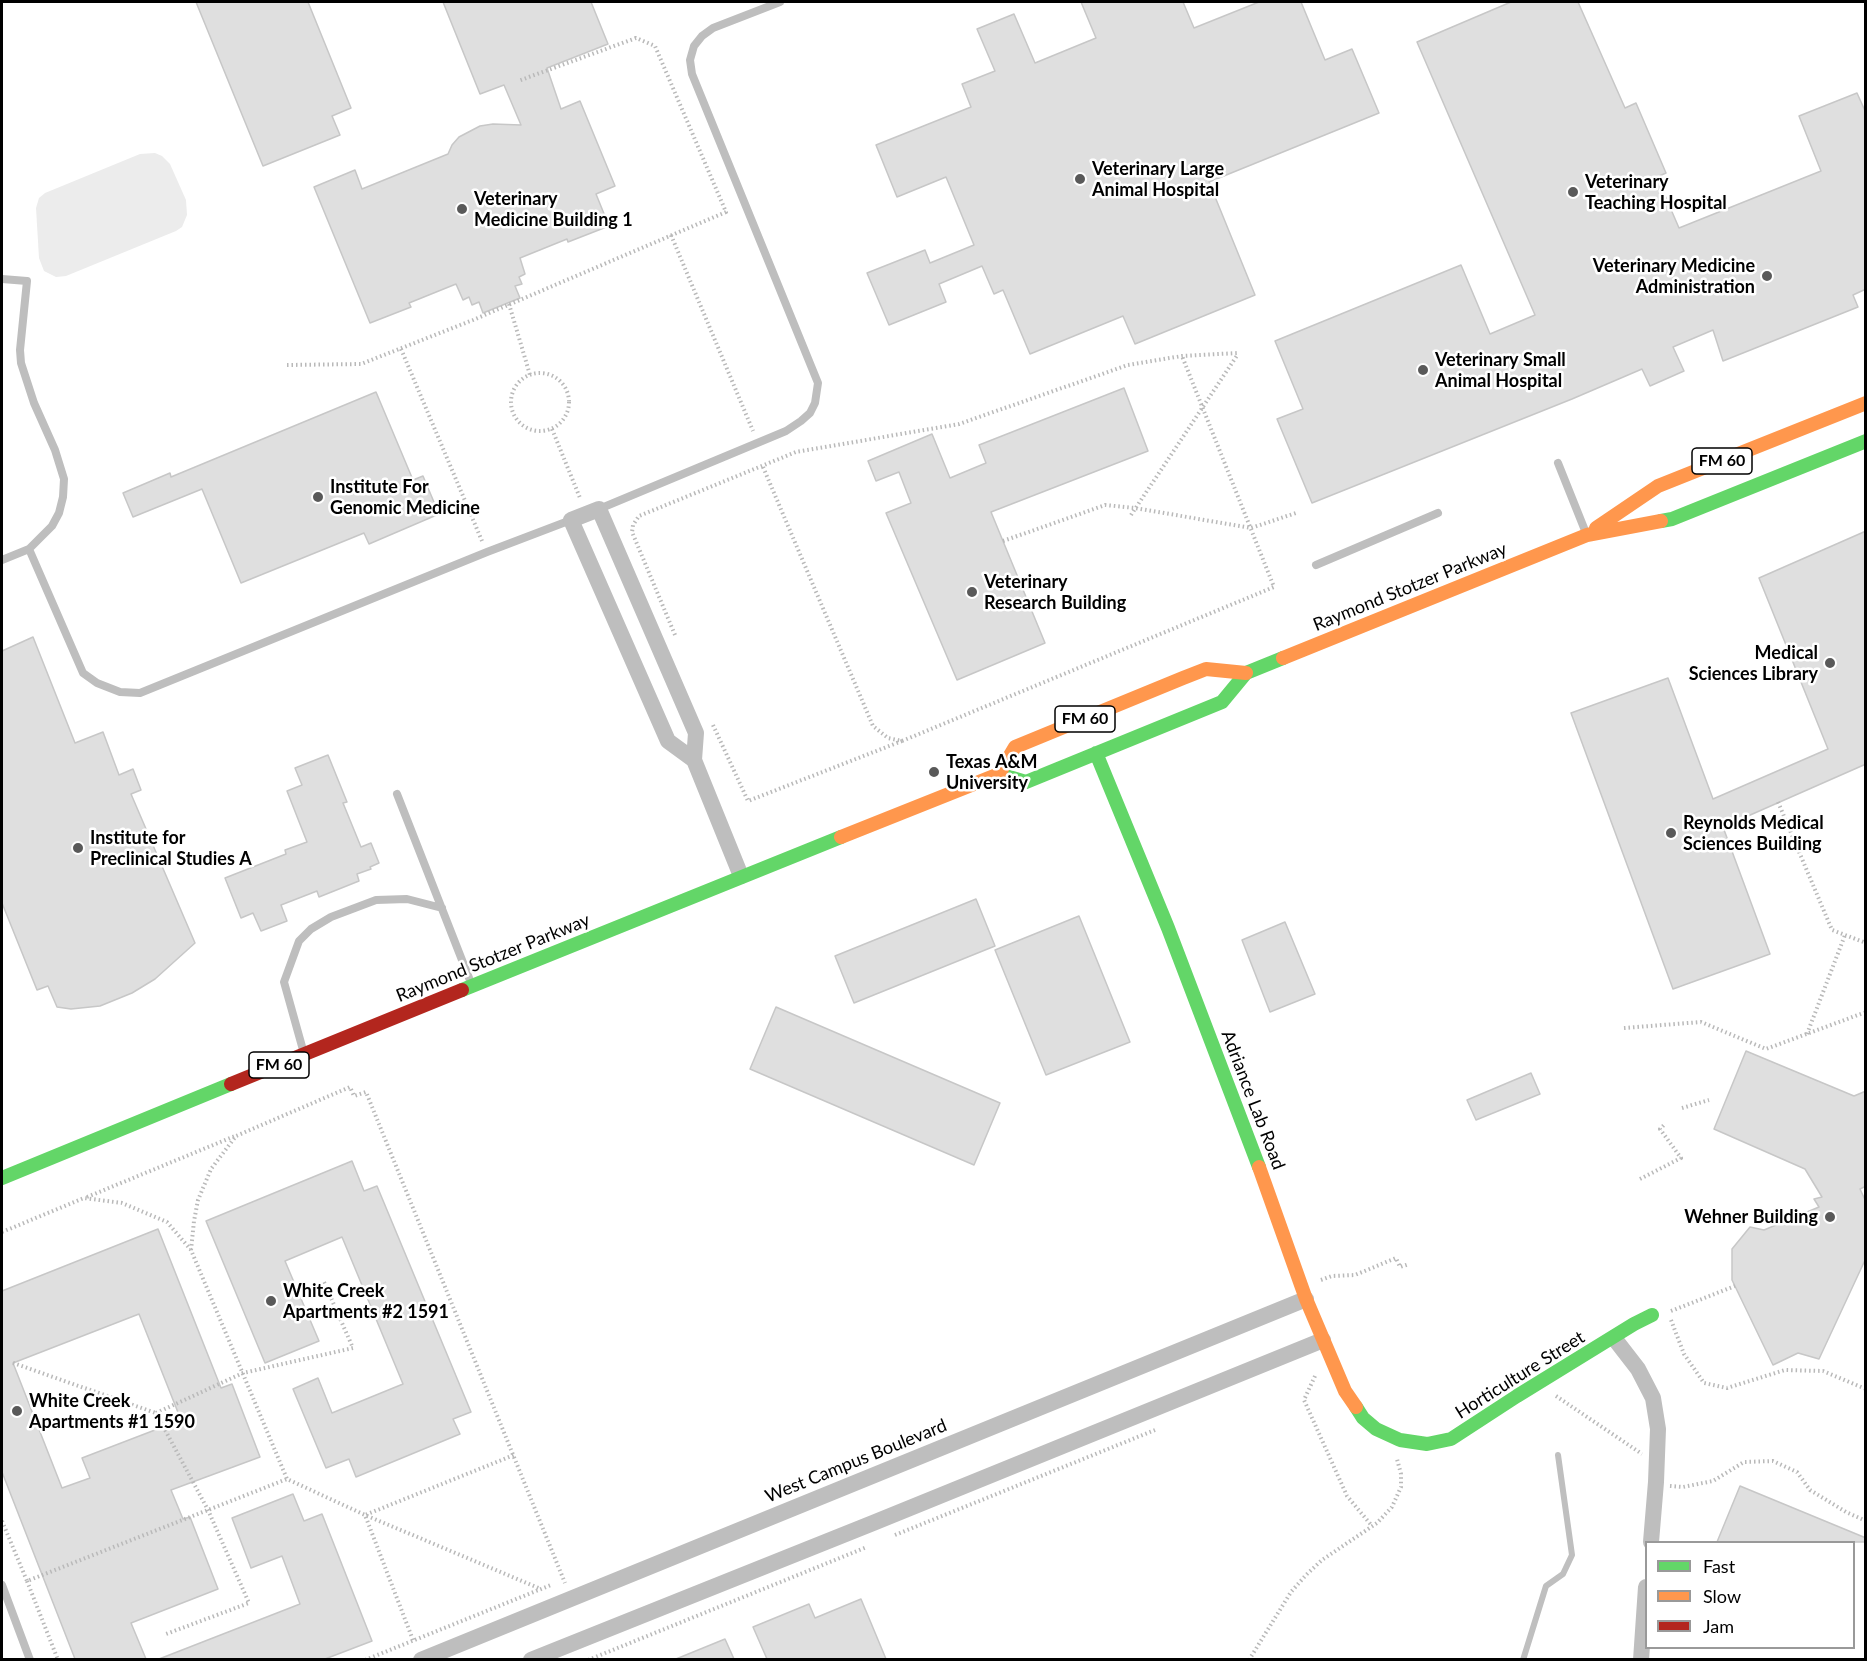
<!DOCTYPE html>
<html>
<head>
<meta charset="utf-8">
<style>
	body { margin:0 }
	#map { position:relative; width:1867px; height:1661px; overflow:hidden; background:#fff; font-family:Lato,sans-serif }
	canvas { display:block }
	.frame { position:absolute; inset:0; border:3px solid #000; pointer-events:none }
	.legend { position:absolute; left:1645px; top:1541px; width:210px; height:108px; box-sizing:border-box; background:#fff; border:2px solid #999; margin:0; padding:8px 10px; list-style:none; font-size:18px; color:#000 }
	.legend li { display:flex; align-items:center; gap:12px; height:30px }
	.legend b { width:30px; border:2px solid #999 }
</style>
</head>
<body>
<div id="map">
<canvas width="1867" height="1661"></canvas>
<div class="frame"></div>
<ul class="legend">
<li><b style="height:8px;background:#63d668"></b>Fast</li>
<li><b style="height:8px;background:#ff974d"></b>Slow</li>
<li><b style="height:8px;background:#b3261e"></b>Jam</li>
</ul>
</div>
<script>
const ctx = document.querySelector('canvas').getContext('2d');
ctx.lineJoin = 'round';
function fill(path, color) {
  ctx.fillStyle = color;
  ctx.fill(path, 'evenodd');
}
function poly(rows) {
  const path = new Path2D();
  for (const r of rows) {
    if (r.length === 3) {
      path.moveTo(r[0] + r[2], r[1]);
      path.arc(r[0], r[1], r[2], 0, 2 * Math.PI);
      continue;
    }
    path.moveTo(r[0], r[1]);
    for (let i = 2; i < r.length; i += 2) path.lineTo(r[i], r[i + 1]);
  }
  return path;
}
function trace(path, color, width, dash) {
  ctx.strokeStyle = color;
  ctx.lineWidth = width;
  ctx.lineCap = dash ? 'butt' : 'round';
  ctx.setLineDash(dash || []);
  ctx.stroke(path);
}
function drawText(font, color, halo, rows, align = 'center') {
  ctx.font = font + ' Lato,sans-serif';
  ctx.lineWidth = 5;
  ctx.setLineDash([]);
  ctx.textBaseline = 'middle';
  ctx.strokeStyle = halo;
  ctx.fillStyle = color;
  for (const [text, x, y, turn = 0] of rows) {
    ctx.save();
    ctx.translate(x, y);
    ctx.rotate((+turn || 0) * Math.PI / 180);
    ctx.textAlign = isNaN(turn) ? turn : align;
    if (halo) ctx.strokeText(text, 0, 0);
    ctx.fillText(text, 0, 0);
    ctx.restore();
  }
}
fill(poly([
	[155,153,162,156,170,164,186,200,187,215,182,227,176,231,66,276,56,277,44,271,39,258,36,208,39,198,45,193,140,154]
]), '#ececec');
trace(poly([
	[1523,1660,1546,1586,1563,1574,1572,1555,1558,1455]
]), '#bfbfbf', 6);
const building = poly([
	[196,2,308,2,351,108,332,116,340,135,263,166,196,2],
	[443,2,591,2,608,44,547,68,561,109,580,101,615,186,596,194,609,226,568,242,567,239,520,258,525,274,519,277,522,284,515,286,520,298,483,313,479,302,472,305,469,297,463,300,456,284,409,303,411,307,370,323,314,187,355,170,362,189,448,154,452,145,459,137,480,126,493,124,521,125,504,85,480,94,443,2],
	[1081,2,1183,2,1194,28,1259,2,1301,2,1325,60,1352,49,1379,113,1209,182,1255,295,1135,344,1123,316,1030,354,1003,290,994,294,982,266,939,284,946,302,889,325,867,273,925,250,930,263,974,245,946,177,897,197,876,145,971,107,962,84,995,71,977,29,1014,14,1035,63,1096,38,1081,2],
	[1511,2,1578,2,1625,108,1636,103,1666,173,1657,177,1679,228,1821,171,1799,116,1857,93,1866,113,1866,289,1853,295,1858,307,1723,361,1713,330,1673,347,1684,371,1650,386,1642,369,1572,399,1312,503,1277,419,1303,409,1275,341,1461,265,1490,334,1535,315,1417,42,1511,2],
	[1124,388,1148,451,991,512,1045,643,957,680,886,513,911,503,899,472,876,481,868,461,932,434,950,478,986,463,979,445,1124,388],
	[376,392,413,480,423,476,439,514,369,544,364,533,241,583,202,489,133,517,123,493,170,473,171,477,376,392],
	[1866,531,1866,764,1723,827,1770,954,1673,989,1571,713,1668,678,1713,799,1828,749,1759,578,1866,531],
	[33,637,75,743,103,732,119,775,133,769,141,790,131,794,195,943,155,979,132,993,100,1006,71,1009,57,1007,48,986,37,990,2,903,2,651,33,637],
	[328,755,347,802,343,803,361,847,371,843,379,863,370,867,371,869,357,874,359,881,319,897,317,891,281,905,287,921,261,931,253,913,241,918,225,878,286,854,285,850,307,842,287,791,302,785,295,768,328,755],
	[976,899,995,946,854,1003,835,956,976,899],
	[1079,916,1130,1042,1046,1075,995,950,1079,916],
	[1285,922,1315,994,1270,1012,1242,940,1285,922],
	[776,1007,1000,1103,974,1165,750,1069,776,1007],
	[1746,1051,1854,1096,1866,1091,1866,1186,1860,1189,1866,1202,1866,1258,1819,1359,1798,1353,1773,1365,1732,1280,1732,1249,1750,1227,1764,1230,1819,1207,1814,1199,1822,1197,1805,1169,1714,1129,1746,1051],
	[1531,1073,1540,1094,1476,1120,1467,1100,1531,1073],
	[352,1161,364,1191,377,1186,471,1412,453,1419,460,1434,356,1477,349,1459,326,1468,293,1389,318,1378,332,1413,403,1384,342,1237,285,1261,319,1341,265,1363,206,1221,352,1161],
	[158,1229,221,1388,232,1384,260,1457,171,1490,183,1519,190,1517,218,1589,131,1623,146,1659,75,1659,2,1472,2,1291,158,1229],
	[139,1314,181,1420,82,1458,90,1478,62,1488,13,1363,139,1314],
	[1740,1486,1866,1538,1866,1542,1717,1542,1740,1486],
	[293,1494,304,1521,322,1514,372,1641,325,1659,159,1659,300,1604,282,1556,251,1568,232,1518,293,1494],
	[861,1599,886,1659,767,1659,753,1627,809,1604,815,1618,861,1599],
	[725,1639,734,1659,676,1659,725,1639]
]);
fill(building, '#dfdfdf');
trace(building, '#c7c7c7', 1.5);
trace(poly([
	[671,235,753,431],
	[509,304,530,375],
	[401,349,482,541],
	[287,365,361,364,473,320,726,212,655,46,636,38,518,81],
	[540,402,29],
	[552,429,580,498],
	[763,467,873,726,888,738,902,741,1274,587,1182,356],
	[1131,515,1238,354],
	[1003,541,1105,505,1135,508,1251,528,1296,513],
	[675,635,632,532,633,525,639,516,796,452,959,424,1128,365,1182,356,1238,353],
	[713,725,748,801,902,741],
	[1778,802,1832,930,1866,943],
	[1624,1028,1701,1022,1766,1049,1866,1012],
	[1807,1034,1845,935],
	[1682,1108,1709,1100],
	[1640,1179,1681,1158,1660,1129,1664,1125],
	[87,1197,235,1136],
	[2,1232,84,1198,122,1203,167,1222,191,1250,287,1479,365,1515,541,1589],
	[191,1250,194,1221,198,1200,211,1169,236,1136,350,1087,354,1096,366,1092,565,1583],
	[1321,1280,1332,1276,1355,1275,1396,1258,1400,1267,1409,1264],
	[1671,1311,1735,1286],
	[1671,1320,1684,1354,1704,1383,1727,1388,1785,1370,1823,1371,1866,1389],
	[13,1363,156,1413,208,1510,249,1603,166,1634],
	[1315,1376,1304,1400,1347,1496,1372,1526],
	[1556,1396,1642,1454],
	[156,1413,243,1373,353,1348,324,1282],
	[1670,1486,1683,1487,1713,1481,1744,1462,1773,1461,1797,1472,1810,1490,1846,1512,1866,1521],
	[2,1521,27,1581,287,1479],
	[895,1535,1155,1430],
	[27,1581,58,1660],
	[413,1640,365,1515,514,1455],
	[2,1659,2,1660],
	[365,1660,551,1585],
	[588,1660,867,1547],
	[1249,1660,1291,1592,1306,1575,1322,1560,1377,1523,1392,1507,1401,1487,1401,1474,1397,1459]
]), '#b9b9b9', 4, [1.5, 3]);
trace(poly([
	[2,279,27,281,20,350,21,363,34,403,55,450,64,479,63,497,59,513,52,526,29,549,2,560],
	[1558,463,1586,533],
	[599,509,786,431,801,421,810,413,815,403,818,383,692,74,690,60,694,46,702,36,713,28,780,2],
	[29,549,83,673,97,683,120,692,140,693,487,552,571,520],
	[1316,565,1438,513],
	[397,794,471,983],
	[303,1050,284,982,299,941,311,929,331,917,376,900,407,899,442,908],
	[2,1585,30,1660]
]), '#bebebe', 8);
trace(poly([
	[694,760,668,741,571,520,599,509,696,733,694,760,741,876],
	[1614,1338,1638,1369,1653,1398,1658,1429,1656,1482,1651,1542],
	[421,1660,1306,1299],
	[531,1660,873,1523,1323,1340],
	[1641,1660,1646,1587]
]), '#bebebe', 16);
trace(poly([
	[1661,521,1672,519,1866,441],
	[1096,753,1168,928,1259,1167],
	[999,774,1026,782,1222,702,1246,673,1283,658],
	[462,990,841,837],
	[2,1178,231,1084],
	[1356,1407,1363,1418,1376,1429,1400,1440,1427,1444,1451,1439,1517,1396,1634,1324,1652,1315]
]), '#63d668', 14);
trace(poly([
	[1596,528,1658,486,1866,403],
	[1283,658,1587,535,1661,521],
	[841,837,999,774,1015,747,1183,678,1206,669,1246,673],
	[1259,1167,1306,1299,1345,1391,1356,1407]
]), '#ff974d', 14);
trace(poly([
	[231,1084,462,990]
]), '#b3261e', 14);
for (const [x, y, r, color] of [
	[1080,179,6,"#595959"],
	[1573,192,6,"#595959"],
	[462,209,6,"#595959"],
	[1767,276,6,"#595959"],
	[1423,370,6,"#595959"],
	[318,497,6,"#595959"],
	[972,592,6,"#595959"],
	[1830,663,6,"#595959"],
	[934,772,6,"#595959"],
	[1671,833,6,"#595959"],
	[78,848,6,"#595959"],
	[1830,1217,6,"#595959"],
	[271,1301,6,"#595959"],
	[17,1411,6,"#595959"]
]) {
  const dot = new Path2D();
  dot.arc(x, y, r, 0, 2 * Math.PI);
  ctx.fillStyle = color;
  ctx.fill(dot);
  trace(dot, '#fff', 2);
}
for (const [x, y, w] of [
	[1722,461,60],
	[1085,719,60],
	[279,1065,60]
]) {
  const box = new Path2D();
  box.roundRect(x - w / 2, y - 13, w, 26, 4.5);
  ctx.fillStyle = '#fff';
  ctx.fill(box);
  trace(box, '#000', 1.5);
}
drawText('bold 16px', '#000', null, [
	["FM 60",1722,461],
	["FM 60",1085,719],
	["FM 60",279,1065]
]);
drawText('bold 18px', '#000', '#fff', [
	["Veterinary Large",1092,169],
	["Animal Hospital",1092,190],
	["Veterinary",1585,182],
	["Teaching Hospital",1585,203],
	["Veterinary",474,199],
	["Medicine Building 1",474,220],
	["Veterinary Medicine",1755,266,"right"],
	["Administration",1755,287,"right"],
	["Veterinary Small",1435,360],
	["Animal Hospital",1435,381],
	["Institute For",330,487],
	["Genomic Medicine",330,508],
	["Veterinary",984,582],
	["Research Building",984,603],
	["Medical",1818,653,"right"],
	["Sciences Library",1818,674,"right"],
	["Texas A&M",946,762],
	["University",946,783],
	["Reynolds Medical",1683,823],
	["Sciences Building",1683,844],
	["Institute for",90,838],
	["Preclinical Studies A",90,859],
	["Wehner Building",1818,1217,"right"],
	["White Creek",283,1291],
	["Apartments #2 1591",283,1312],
	["White Creek",29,1401],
	["Apartments #1 1590",29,1422]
], 'left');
drawText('18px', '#000', '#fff', [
	["Raymond Stotzer Parkway",1410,587,-22],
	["Raymond Stotzer Parkway",493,958,-22],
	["Adriance Lab Road",1253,1100,69],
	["Horticulture Street",1520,1375,-32],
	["West Campus Boulevard",856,1461,-22]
]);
</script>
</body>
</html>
